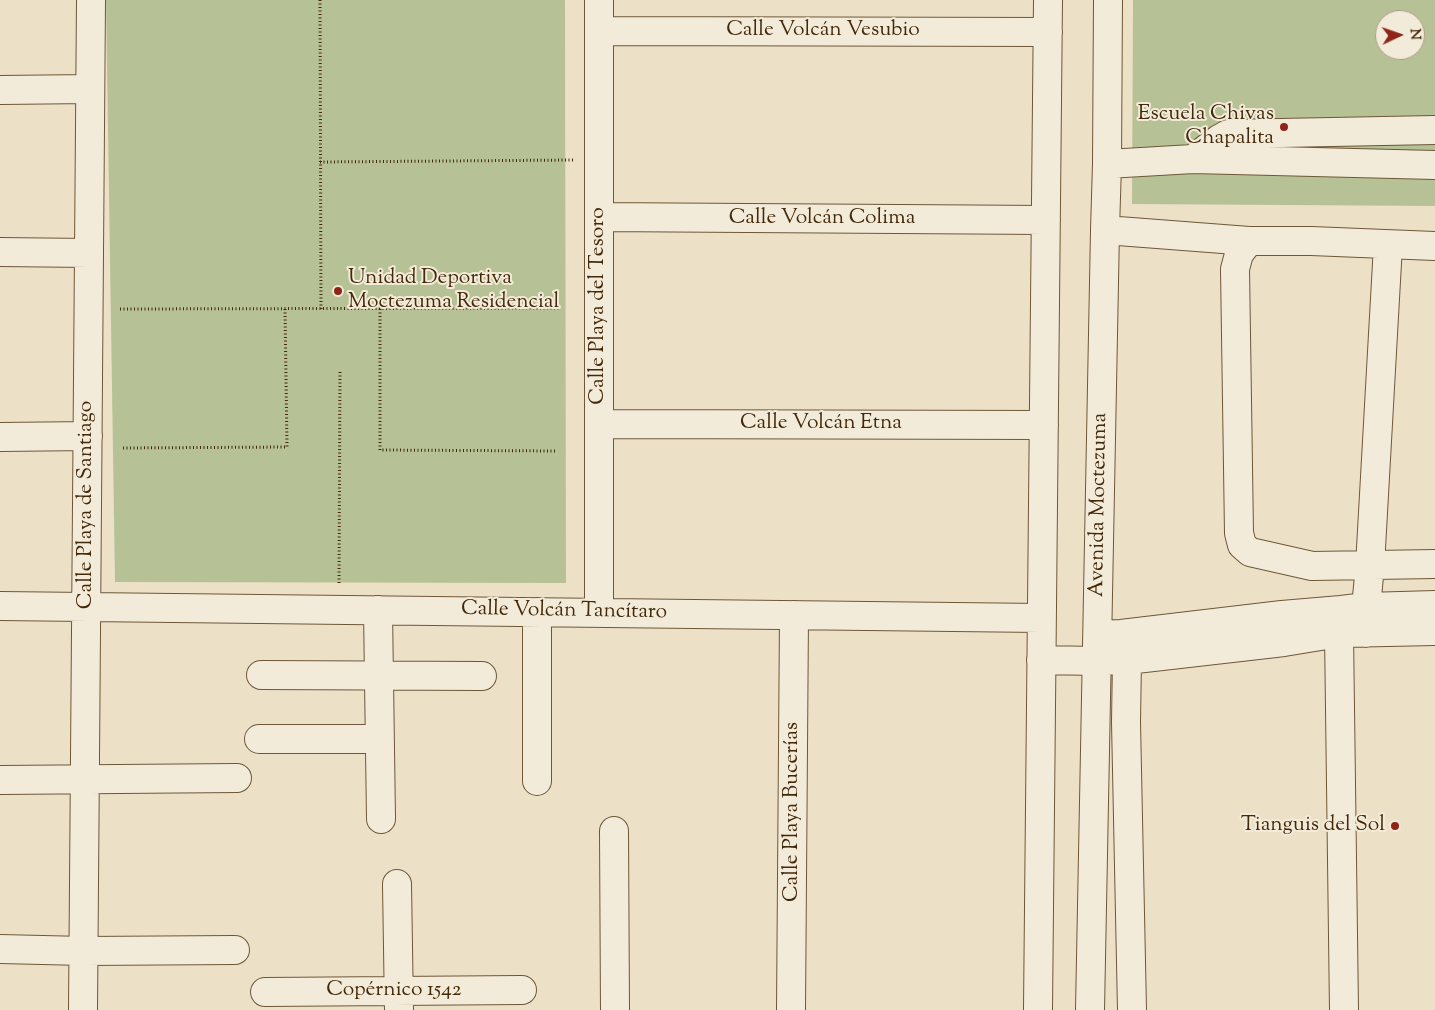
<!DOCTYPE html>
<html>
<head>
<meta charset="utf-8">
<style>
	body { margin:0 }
	#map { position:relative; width:1435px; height:1010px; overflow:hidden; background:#ece0c6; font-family:"Sorts Mill Goudy",serif }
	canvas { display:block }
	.north { position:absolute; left:1375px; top:10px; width:50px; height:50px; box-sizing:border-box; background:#f3ebda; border:1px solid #ad9d86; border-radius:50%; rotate:87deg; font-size:14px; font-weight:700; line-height:20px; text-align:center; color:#442909 }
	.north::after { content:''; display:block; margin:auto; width:18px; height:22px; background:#8f2418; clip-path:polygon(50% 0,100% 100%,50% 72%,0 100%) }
</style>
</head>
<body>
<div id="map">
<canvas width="1435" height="1010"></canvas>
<div class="north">N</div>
</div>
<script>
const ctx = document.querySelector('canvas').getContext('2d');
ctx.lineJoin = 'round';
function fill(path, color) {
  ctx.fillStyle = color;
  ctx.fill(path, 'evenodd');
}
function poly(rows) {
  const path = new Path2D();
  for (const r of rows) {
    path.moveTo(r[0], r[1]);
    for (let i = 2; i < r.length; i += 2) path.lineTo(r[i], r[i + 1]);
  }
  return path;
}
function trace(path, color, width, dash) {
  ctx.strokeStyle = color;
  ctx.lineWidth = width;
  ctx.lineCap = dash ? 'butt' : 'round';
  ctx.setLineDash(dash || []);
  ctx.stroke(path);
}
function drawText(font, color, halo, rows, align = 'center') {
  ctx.font = font + ' "Sorts Mill Goudy",serif';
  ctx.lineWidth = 4;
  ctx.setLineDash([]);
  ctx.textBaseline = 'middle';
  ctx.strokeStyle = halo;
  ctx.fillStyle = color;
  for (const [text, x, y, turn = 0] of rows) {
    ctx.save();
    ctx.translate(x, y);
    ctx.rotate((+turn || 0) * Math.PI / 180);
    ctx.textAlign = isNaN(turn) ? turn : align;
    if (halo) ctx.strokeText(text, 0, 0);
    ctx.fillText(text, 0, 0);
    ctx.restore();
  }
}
fill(poly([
	[106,0,565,0,566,583,115,582],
	[1133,0,1435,0,1435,206,1132,204],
	[1385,20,1415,20,1415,50,1385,50]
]), '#b6c296');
const minor = poly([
	[599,0,599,613],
	[599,31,1048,32],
	[0,90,90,89],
	[1193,159,1219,139,1228,134,1435,130],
	[1107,164,1193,159,1435,165],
	[599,217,1046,220],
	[1105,230,1249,241],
	[1435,246,1311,241,1249,241,1239,254,1235,269,1239,533,1242,545,1250,552,1312,566,1435,564],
	[0,252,89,253],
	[599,424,1044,425],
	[0,437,88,436],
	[0,606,1041,618],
	[378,610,381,819],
	[537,612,537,781],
	[1339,633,1344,1010],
	[1366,633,1366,607,1370,566,1388,245],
	[1098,635,1121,634,1282,615,1341,610,1366,607,1435,605],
	[1041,660,1097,661,1127,660,1284,642,1339,633,1435,631],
	[1127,660,1126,722,1132,1010],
	[261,675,482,676],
	[259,739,379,739],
	[0,780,237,778],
	[614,831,615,1010],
	[397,884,399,1010],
	[0,949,84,951,235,950],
	[265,992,522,990],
	[83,1010,91,0],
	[791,1010,794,615],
	[1038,1010,1048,0],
	[1090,1010,1105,230,1107,164,1108,0]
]);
trace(minor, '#6e5738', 30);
trace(poly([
	[320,0,321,309],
	[320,162,573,160],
	[120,309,560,308],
	[380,309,380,450,557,451],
	[123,448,287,447,285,309],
	[339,583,340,371]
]), '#442909', 3, [1, 2.5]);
trace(minor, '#f3ebda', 28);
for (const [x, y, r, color] of [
	[1284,127,5,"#8f2418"],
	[338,291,5,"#8f2418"],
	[1395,826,5,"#8f2418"]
]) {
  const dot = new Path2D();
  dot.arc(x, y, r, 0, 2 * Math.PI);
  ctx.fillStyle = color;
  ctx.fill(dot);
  trace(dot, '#f3ebda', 2);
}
drawText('21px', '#442909', '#f3ebda', [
	["Calle Volcán Vesubio",823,31],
	["Calle Volcán Colima",822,219],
	["Calle Playa del Tesoro",599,306,-90],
	["Calle Volcán Etna",821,424],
	["Calle Playa de Santiago",87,505,-90],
	["Avenida Moctezuma",1100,505,-89],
	["Calle Volcán Tancítaro",564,612,1],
	["Calle Playa Bucerías",793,812,-90],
	["Copérnico 1542",394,991]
]);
drawText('21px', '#442909', '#f3ebda', [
	["Escuela Chivas",1274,115],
	["Chapalita",1274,139],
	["Unidad Deportiva",348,279,"left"],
	["Moctezuma Residencial",348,303,"left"],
	["Tianguis del Sol",1385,826]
], 'right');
</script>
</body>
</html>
